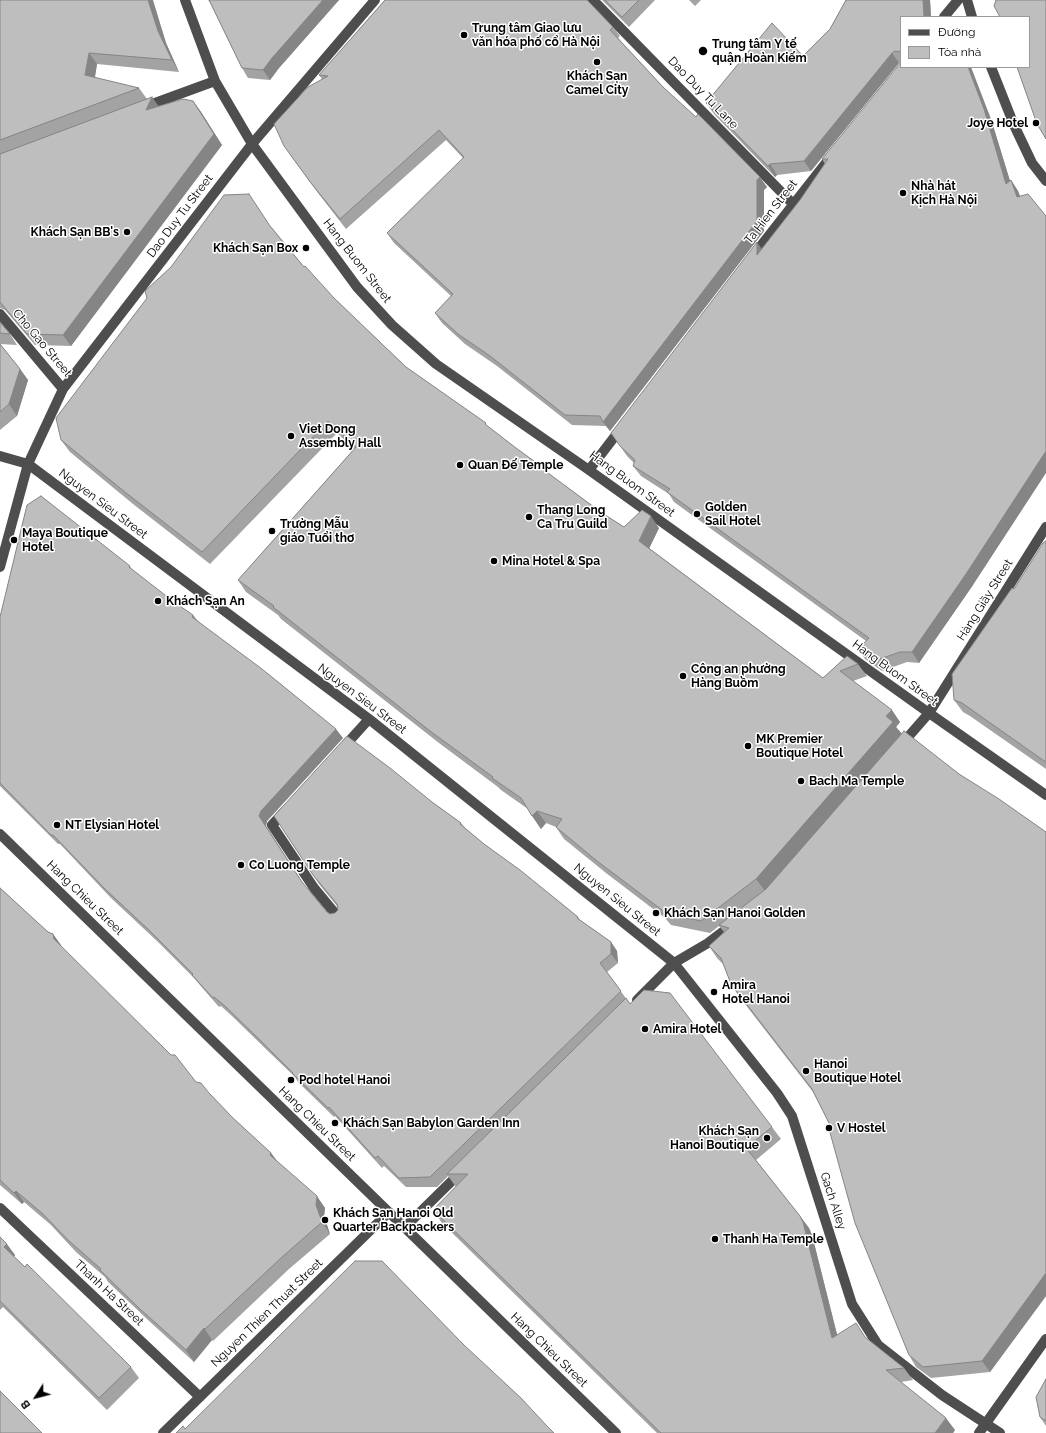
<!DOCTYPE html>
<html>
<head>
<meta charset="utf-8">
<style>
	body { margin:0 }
	#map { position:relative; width:1046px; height:1433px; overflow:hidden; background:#fff; font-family:Raleway,sans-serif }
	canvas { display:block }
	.legend { position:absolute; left:900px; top:16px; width:130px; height:52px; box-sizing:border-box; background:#fff; border:1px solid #999; margin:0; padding:5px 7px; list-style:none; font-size:12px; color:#000 }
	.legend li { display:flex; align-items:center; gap:8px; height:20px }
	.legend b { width:20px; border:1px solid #999 }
	.north { position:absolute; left:16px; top:1377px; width:40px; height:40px; -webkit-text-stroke:3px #fff; paint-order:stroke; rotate:234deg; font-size:11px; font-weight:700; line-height:16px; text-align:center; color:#000 }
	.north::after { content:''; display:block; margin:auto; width:14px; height:18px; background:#000; clip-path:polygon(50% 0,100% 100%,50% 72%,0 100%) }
</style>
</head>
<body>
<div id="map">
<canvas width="1046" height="1433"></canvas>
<ul class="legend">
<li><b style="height:5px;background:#4e4e4e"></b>Đường</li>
<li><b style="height:11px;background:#bebebe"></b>Tòa nhà</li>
</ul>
<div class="north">B</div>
</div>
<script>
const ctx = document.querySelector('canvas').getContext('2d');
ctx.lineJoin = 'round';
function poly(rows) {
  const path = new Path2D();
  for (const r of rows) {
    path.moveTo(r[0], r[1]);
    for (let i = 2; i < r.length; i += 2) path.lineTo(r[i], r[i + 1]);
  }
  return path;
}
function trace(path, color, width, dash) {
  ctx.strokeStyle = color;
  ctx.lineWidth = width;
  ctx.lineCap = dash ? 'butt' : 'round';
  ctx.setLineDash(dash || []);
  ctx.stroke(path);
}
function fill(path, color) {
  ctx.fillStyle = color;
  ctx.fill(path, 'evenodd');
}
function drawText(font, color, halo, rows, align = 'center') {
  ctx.font = font + ' Raleway,sans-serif';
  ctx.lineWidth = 3;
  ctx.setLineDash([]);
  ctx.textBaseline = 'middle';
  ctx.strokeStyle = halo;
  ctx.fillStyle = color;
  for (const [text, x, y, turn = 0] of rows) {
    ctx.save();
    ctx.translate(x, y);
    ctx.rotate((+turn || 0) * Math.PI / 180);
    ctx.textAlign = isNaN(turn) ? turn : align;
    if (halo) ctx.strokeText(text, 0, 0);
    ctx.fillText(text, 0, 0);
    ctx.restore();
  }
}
trace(poly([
	[185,0,215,81,252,144,357,287,392,325,436,364,589,470,929,713,1046,795],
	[593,0,793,204],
	[967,0,972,17],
	[944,17,958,0],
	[991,67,1014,125,1032,163,1046,181],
	[144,107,215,81],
	[752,257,829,159],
	[0,314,63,389],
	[0,456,28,464,369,719,674,963,777,1093,792,1116,852,1304,878,1345,942,1395,1000,1433],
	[589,470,622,427],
	[0,567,28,464,63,389,252,144,375,0],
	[901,745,929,713,1046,527],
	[342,749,369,719],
	[285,811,272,825,314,888,338,917],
	[0,834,616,1433],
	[637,1000,674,963,708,943,733,924],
	[0,1208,200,1397],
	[405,1227,461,1172],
	[163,1433,389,1212],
	[979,1433,1046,1339]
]), '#4e4e4e', 10);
fill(poly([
	[0,0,153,2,166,43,179,72,97,64,95,78,139,88,147,99,159,106,193,101,201,112,222,145,71,346,35,345,5,310,0,308],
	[209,0,339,0,279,68,270,80,248,78,242,68],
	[385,0,587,0,613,27,620,36,618,38,664,88,767,187,764,190,764,231,610,431,606,426,572,425,497,366,465,344,442,323,435,313,451,296,394,243,387,233,463,158,446,140,346,229,318,193,291,156,322,79,319,75],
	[602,0,655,0,629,27],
	[689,0,701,0,695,6],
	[846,0,930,0,931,17,901,17,901,62,899,63,811,171,777,175,775,177,714,114,706,103,803,56,830,29],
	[991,119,1010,181,1011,180,1018,191,1020,196,973,585,919,663,907,662,882,671,865,659,858,649,866,641,674,502,669,494,641,476,633,466,634,463,627,456,611,433,762,249,800,200,825,164,822,159],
	[272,228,304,267,334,298,406,367,488,427,548,473,602,513,624,527,659,528,649,548,823,678,847,656,858,664,867,676,853,681,900,722,896,727,902,734,959,774,1046,832,1046,1296,990,1372,931,1378,916,1367,909,1355,831,1127,813,1092,738,995,731,984,723,964,717,958,709,946,724,932,719,926,710,933,671,925,665,918,606,873,564,839,556,827,546,823,541,829,528,809,501,790,498,787,439,743,281,619,278,615,246,592,238,580,354,449,337,433,210,564,133,504,70,452,61,440],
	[0,322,10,334,17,345,0,344,20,369,28,380,17,416,0,430],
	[1046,541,1046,769,970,716,963,712,954,700,1014,589],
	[130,566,132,570,343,738,267,821,266,826,304,885,327,912,330,914,335,913,338,910,337,906,319,884,313,875,432,802,461,823,466,829,484,844,578,917,580,920,611,942,617,951,618,963,607,972,630,1004,772,1127,781,1139,756,1160,809,1228,812,1235,837,1335,866,1338,904,1368,913,1380,901,1382,955,1430,953,1433,657,1433,442,1223,433,1210,456,1187,448,1176,437,1187,406,1187,384,1166,382,1168,335,1116,334,1117,298,1082,295,1077,270,1053,232,1016,221,1006,219,1007,199,984,194,978,157,941,111,898,60,844,58,844,0,786,0,617],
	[0,888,48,932,53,934,61,946,196,1082,209,1093,233,1118,271,1153,278,1162,325,1208,324,1216,330,1234,289,1269,213,1341,212,1340,194,1362,148,1320,108,1282,105,1277,76,1252,51,1225,24,1202,22,1204,0,1185],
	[0,1237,15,1255,14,1257,131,1367,139,1378,107,1410,3,1307,0,1310],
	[1046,1379,1046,1426,1040,1417]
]), '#a3a3a3');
fill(poly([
	[148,0,153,0,166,43,179,72,172,60,158,31],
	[323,0,339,0,279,68,270,80,263,70,272,58],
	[923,0,930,0,931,17,924,17],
	[89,53,97,64,93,87,85,75],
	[892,53,899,63,811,171,804,161],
	[968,67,971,67,991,119,1014,194,1006,184],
	[152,97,160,108,146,110],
	[193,101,201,112,222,145,71,346,63,335],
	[770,164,777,175,775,177,768,166],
	[760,177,767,187,764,190,764,231,610,431,603,422,757,180],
	[1011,180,1018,191,1024,207,1017,197],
	[757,242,764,252,757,255],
	[20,369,28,380,17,416,9,404],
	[1046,451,1046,473,973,585,919,663,912,652],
	[651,516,659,528,647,553,639,541],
	[193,615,200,624,192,617],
	[892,710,900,722,896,727,902,734,765,891,756,879],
	[336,729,343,738,267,821,266,826,309,892,259,816,261,811],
	[537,811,546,823,541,829,532,816],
	[53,934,61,945,62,951,54,939],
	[611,942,617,951,618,963,611,954],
	[271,1153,279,1164,270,1155],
	[16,1191,24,1202,22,1204,14,1193],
	[317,1196,325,1208,324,1216,330,1234,322,1222,316,1205],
	[800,1216,809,1228,812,1235,841,1350,832,1338],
	[7,1244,15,1255,12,1259,4,1247],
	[1046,1273,1046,1296,990,1372,982,1361],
	[204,1328,212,1340,194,1362,186,1350],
	[946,1418,955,1430,953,1433,935,1433]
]), '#858585');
const building = poly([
	[0,0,148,0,158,31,172,60,89,53,85,75,139,88,0,140,0,0],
	[209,0,323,0,272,58,263,70,242,68,209,0],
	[385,0,587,0,613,27,610,30,664,88,696,117,698,114,760,177,757,180,757,221,603,422,600,416,565,415,490,356,458,334,435,313,453,294,387,233,464,157,439,130,340,219,311,183,284,146,274,124,308,87,328,76,319,75,385,0],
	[605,0,639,0,622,17,605,0],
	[846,0,923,0,924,17,901,17,901,52,895,51,892,53,804,161,770,164,768,166,706,103,772,23,803,56,830,29,846,0],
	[996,0,1046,0,1046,139,1037,124,1017,67,1029,67,1029,17,1000,17,994,6,996,0],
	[901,62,901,67,968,67,984,109,1006,184,1011,180,1017,197,1028,194,1046,216,1046,451,966,574,912,652,900,652,874,661,858,649,869,638,667,492,670,489,633,466,635,460,620,446,611,433,757,242,757,255,800,200,828,159,822,159,901,62],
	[152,97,146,110,183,99,193,101,214,134,63,335,27,334,0,302,0,154,152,97],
	[249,194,270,226,304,267,305,266,334,298,406,367,486,423,485,424,516,448,545,469,544,470,602,513,624,527,642,510,651,516,639,541,823,678,847,656,858,664,840,671,892,710,886,716,893,722,756,879,701,921,662,913,662,910,597,861,556,827,562,819,537,811,532,816,521,798,492,778,493,777,430,731,273,607,274,606,238,580,356,447,328,421,202,552,125,492,61,440,56,418,147,298,145,291,171,267,224,195,249,194],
	[0,322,10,334,0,333,0,322],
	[0,344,20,369,9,404,0,412,0,344],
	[41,496,130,566,129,567,174,602,193,615,192,617,262,669,336,729,261,811,259,816,302,882,327,912,330,914,335,913,338,910,337,904,313,875,274,816,347,736,390,768,432,802,461,823,460,824,484,844,520,870,578,917,577,918,611,942,611,954,600,963,621,991,430,1177,399,1178,378,1156,375,1158,329,1107,328,1108,292,1073,293,1073,264,1044,225,1006,214,997,213,998,192,975,193,974,150,931,105,889,53,835,51,835,0,783,0,617,27,505,41,496],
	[1046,541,1046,762,1040,758,962,703,954,700,952,674,1012,588,1014,589,1043,543,1046,541],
	[904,731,959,774,999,799,1046,832,1046,1273,982,1361,923,1367,909,1355,855,1223,829,1129,831,1127,812,1089,731,984,721,958,709,946,729,928,719,925,766,889,904,731],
	[0,888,48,932,53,934,54,939,171,1055,175,1055,196,1082,201,1083,209,1093,233,1118,271,1153,270,1155,317,1196,316,1205,322,1222,281,1258,205,1329,204,1328,186,1350,140,1309,100,1270,101,1269,68,1240,43,1214,16,1191,14,1193,0,1180,0,888],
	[644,990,670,993,772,1127,746,1148,800,1216,803,1222,832,1338,856,1323,865,1337,904,1368,886,1370,946,1418,935,1433,661,1433,433,1210,468,1174,447,1174,626,998,630,1004,644,990],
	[0,1237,7,1244,4,1247,25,1267,27,1264,131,1367,99,1398,0,1301,0,1237],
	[355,1261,382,1261,464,1345,521,1398,546,1425,554,1433,176,1433,183,1426,185,1429,355,1261],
	[1046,1379,1046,1421,1040,1417,1036,1397,1046,1379],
	[0,1391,42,1433,0,1433,0,1391]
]);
fill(building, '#bebebe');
trace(building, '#858585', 1);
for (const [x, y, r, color] of [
	[464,35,4,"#000"],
	[703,51,5,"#000"],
	[597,62,4,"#000"],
	[1036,123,4,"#000"],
	[903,193,4,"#000"],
	[127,232,4,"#000"],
	[306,248,4,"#000"],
	[291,436,4,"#000"],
	[460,465,4,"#000"],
	[697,514,4,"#000"],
	[529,517,4,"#000"],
	[272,531,4,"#000"],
	[14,540,4,"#000"],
	[494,561,4,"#000"],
	[158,601,4,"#000"],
	[683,676,4,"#000"],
	[748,746,4,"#000"],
	[801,781,4,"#000"],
	[57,825,4,"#000"],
	[241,865,4,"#000"],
	[656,913,4,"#000"],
	[714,992,4,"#000"],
	[645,1029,4,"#000"],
	[806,1071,4,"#000"],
	[291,1080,4,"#000"],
	[335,1123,4,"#000"],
	[829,1128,4,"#000"],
	[767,1138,4,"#000"],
	[325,1220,4,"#000"],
	[715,1239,4,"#000"]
]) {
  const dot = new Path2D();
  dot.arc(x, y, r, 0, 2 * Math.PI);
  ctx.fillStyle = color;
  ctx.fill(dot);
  trace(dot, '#fff', 1.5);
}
drawText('bold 12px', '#000', '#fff', [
	["Trung tâm Giao lưu",472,28],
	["văn hóa phố cổ Hà Nội",472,42],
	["Trung tâm Y tế",712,44],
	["quận Hoàn Kiếm",712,58],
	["Khách Sạn",597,76,"center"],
	["Camel City",597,90,"center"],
	["Joye Hotel",1028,123,"right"],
	["Nhà hát",911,186],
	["Kịch Hà Nội",911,200],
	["Khách Sạn BB's",119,232,"right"],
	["Khách Sạn Box",298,248,"right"],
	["Viet Dong",299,429],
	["Assembly Hall",299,443],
	["Quan Đế Temple",468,465],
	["Golden",705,507],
	["Sail Hotel",705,521],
	["Thang Long",537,510],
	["Ca Tru Guild",537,524],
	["Trường Mẫu",280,524],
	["giáo Tuổi thơ",280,538],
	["Maya Boutique",22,533],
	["Hotel",22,547],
	["Mina Hotel & Spa",502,561],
	["Khách Sạn An",166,601],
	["Công an phường",691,669],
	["Hàng Buồm",691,683],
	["MK Premier",756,739],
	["Boutique Hotel",756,753],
	["Bach Ma Temple",809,781],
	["NT Elysian Hotel",65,825],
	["Co Luong Temple",249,865],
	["Khách Sạn Hanoi Golden",664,913],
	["Amira",722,985],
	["Hotel Hanoi",722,999],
	["Amira Hotel",653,1029],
	["Hanoi",814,1064],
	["Boutique Hotel",814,1078],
	["Pod hotel Hanoi",299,1080],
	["Khách Sạn Babylon Garden Inn",343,1123],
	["V Hostel",837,1128],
	["Khách Sạn",759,1131,"right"],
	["Hanoi Boutique",759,1145,"right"],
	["Khách Sạn Hanoi Old",333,1213],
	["Quarter Backpackers",333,1227],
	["Thanh Ha Temple",723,1239]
], 'left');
drawText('12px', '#000', '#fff', [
	["Dao Duy Tu Lane",703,93,46],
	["Ta Hien Street",771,212,-52],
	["Dao Duy Tu Street",180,216,-53],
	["Hang Buom Street",357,261,52],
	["Cho Gao Street",42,343,50],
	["Hang Buom Street",632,484,36],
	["Nguyen Sieu Street",103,504,37],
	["Hàng Giầy Street",985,600,-58],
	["Hang Buom Street",895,673,36],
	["Nguyen Sieu Street",362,699,37],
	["Hang Chieu Street",85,898,44],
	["Nguyen Sieu Street",617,900,39],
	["Hang Chieu Street",317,1124,44],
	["Gach Alley",833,1201,72],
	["Thanh Ha Street",109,1293,43],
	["Nguyen Thien Thuat Street",267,1313,-44],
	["Hang Chieu Street",549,1350,44]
]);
</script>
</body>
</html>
